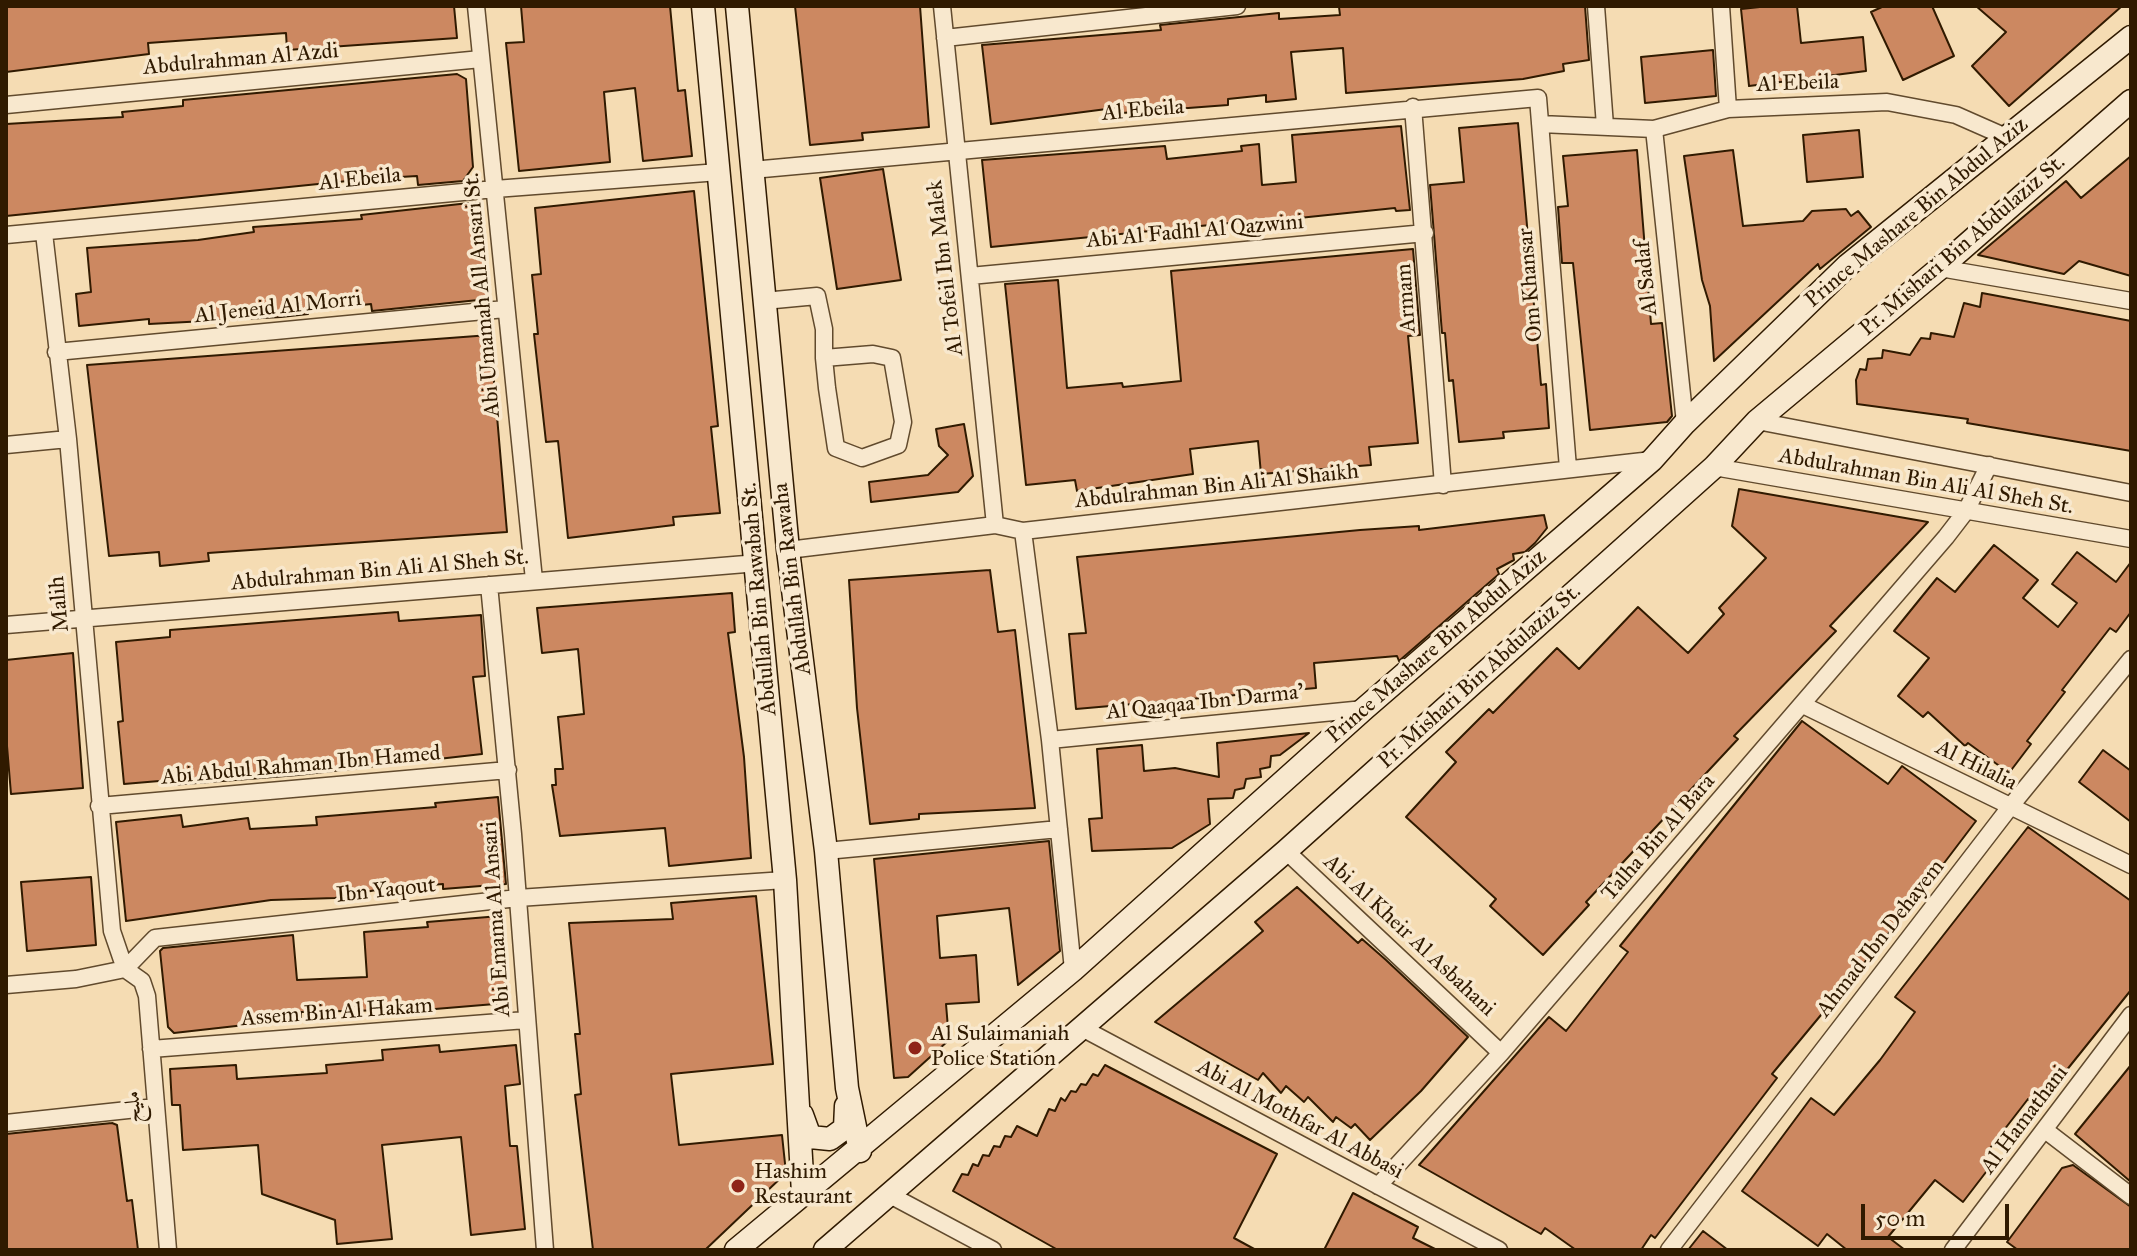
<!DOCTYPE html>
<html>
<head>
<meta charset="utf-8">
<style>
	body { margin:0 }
	#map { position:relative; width:2137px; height:1256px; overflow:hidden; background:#f5dcb3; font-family:"IM FELL Great Primer",serif }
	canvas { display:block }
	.frame { position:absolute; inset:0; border:8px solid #301a00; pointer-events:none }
	.scale { position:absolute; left:1861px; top:1204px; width:148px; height:36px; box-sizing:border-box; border:4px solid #301a00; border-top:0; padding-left:10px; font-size:24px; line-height:28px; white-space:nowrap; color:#301a00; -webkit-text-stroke:6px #f8e8ce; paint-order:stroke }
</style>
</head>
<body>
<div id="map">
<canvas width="2137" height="1256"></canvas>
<div class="frame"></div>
<div class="scale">50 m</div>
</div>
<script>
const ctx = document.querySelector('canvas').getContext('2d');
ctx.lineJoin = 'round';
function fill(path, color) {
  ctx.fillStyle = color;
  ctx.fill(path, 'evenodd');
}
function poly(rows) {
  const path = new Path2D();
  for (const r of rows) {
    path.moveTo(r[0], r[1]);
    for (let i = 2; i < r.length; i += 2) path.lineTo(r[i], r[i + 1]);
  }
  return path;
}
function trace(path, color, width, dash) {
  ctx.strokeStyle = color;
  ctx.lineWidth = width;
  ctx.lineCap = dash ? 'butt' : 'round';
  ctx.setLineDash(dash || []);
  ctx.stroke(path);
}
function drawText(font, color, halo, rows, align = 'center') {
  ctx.font = font + ' "IM FELL Great Primer",Amiri,serif';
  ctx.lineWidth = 7;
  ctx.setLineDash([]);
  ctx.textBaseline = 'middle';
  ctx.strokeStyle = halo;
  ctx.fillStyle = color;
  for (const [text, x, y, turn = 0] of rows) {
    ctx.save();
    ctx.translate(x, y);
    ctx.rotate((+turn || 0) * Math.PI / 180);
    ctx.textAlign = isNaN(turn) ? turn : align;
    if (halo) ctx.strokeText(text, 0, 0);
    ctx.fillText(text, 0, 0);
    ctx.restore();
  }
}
const building = poly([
	[6,6,454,6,457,38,287,50,286,33,148,43,149,54,6,72,6,6],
	[521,6,670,6,678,91,685,90,692,156,643,161,635,88,604,92,610,162,519,171,506,43,524,42,521,6],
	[795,6,920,6,929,127,862,133,863,140,810,145,795,6],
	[1349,6,1585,6,1589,60,1563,64,1564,71,1523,79,1346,93,1343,48,1291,52,1296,99,1266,102,1266,95,1228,99,1228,105,1122,113,1122,107,991,124,982,45,1161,30,1160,25,1279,13,1279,19,1340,15,1339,7,1349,6],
	[1769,6,1797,6,1801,43,1863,37,1866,71,1749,86,1741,9,1769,6],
	[1884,6,1932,6,1954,56,1903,80,1871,12,1884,6],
	[1976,6,2122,6,2009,106,1972,66,2006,32,1976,6],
	[1713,50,1716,96,1645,103,1641,57,1713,50],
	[457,74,466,79,473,167,463,181,418,185,417,176,367,179,6,216,6,124,123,117,122,112,183,106,183,100,457,74],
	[1518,123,1541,385,1546,384,1549,428,1503,432,1504,438,1459,442,1453,380,1449,381,1445,333,1442,333,1430,185,1464,182,1459,128,1518,123],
	[1401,126,1410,210,1396,211,1395,208,1299,218,1299,223,1241,229,1240,222,991,247,982,160,1165,146,1167,159,1242,151,1241,146,1259,144,1262,185,1296,182,1292,135,1401,126],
	[1859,130,1863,177,1807,182,1803,135,1859,130],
	[1637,150,1651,324,1662,323,1672,416,1667,422,1590,430,1573,263,1562,263,1558,207,1568,206,1563,156,1637,150],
	[1733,150,1743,226,1803,221,1812,211,1846,209,1851,216,1858,211,1871,227,1820,269,1818,264,1714,361,1710,306,1702,280,1684,156,1733,150],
	[2131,156,2131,276,2079,261,2064,274,1978,255,2066,181,2081,198,2131,156],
	[883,169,901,280,837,289,820,178,883,169],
	[694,191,718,426,711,427,720,513,673,517,674,525,568,538,558,441,546,442,534,334,538,334,532,275,541,274,535,208,694,191],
	[478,202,488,299,372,311,371,304,307,311,308,314,281,317,149,324,149,319,79,326,76,294,91,292,87,248,198,240,254,232,253,227,362,219,361,215,478,202],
	[1413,249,1420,335,1408,336,1418,443,1369,447,1371,465,1261,474,1258,441,1190,449,1193,474,1077,491,1075,480,1026,485,1005,284,1058,280,1067,388,1122,383,1123,387,1181,381,1171,271,1413,249],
	[1982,293,2131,321,2131,451,1967,423,1968,419,1857,404,1856,380,1860,369,1866,370,1868,359,1882,358,1883,350,1910,355,1921,338,1930,339,1931,333,1954,337,1964,303,1980,307,1982,293],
	[490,335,507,532,208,553,209,561,160,566,159,552,109,556,87,365,490,335],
	[964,424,973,476,958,492,871,502,869,482,928,475,948,455,939,446,936,429,964,424],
	[1739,489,1928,522,1830,626,1836,631,1734,736,1738,739,1586,902,1589,905,1543,955,1490,906,1496,899,1406,817,1456,762,1446,752,1489,709,1493,713,1557,648,1579,669,1638,607,1688,653,1724,614,1719,608,1766,558,1732,526,1739,489],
	[1544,515,1547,528,1535,543,1525,552,1513,554,1514,560,1497,569,1499,574,1399,661,1397,656,1314,663,1316,688,1076,709,1069,634,1086,633,1077,557,1360,530,1419,526,1419,530,1544,515],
	[1994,545,2038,580,2023,598,2058,627,2077,603,2052,584,2077,552,2116,582,2131,562,2131,612,2116,632,2110,628,2062,690,2065,692,2027,741,2031,744,2009,773,1968,743,1965,746,1928,712,1923,717,1898,696,1929,658,1894,631,1937,578,1955,592,1994,545],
	[990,570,998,632,1015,630,1035,808,919,814,919,819,870,824,857,708,849,580,990,570],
	[732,593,735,632,728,633,744,757,751,858,669,866,665,828,560,836,552,785,556,785,555,769,563,769,558,717,584,714,578,649,542,653,537,608,732,593],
	[398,612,399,621,481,615,485,676,473,677,482,754,298,775,172,785,171,780,124,784,118,722,123,721,116,642,170,637,170,630,398,612],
	[73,653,83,788,11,794,6,734,6,660,73,653],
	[1802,721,1888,784,1902,766,1976,821,1913,904,1772,1074,1777,1078,1655,1238,1651,1235,1641,1250,1576,1250,1545,1228,1541,1234,1419,1165,1549,1017,1566,1031,1628,952,1620,946,1802,721],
	[1309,733,1280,755,1271,756,1270,767,1260,769,1261,777,1246,779,1244,788,1235,790,1233,798,1208,799,1210,824,1172,848,1092,851,1089,819,1102,818,1097,749,1142,745,1144,771,1175,768,1219,777,1217,743,1309,733],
	[2103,750,2131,771,2131,822,2079,782,2103,750],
	[498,797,506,884,443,889,443,884,381,889,335,898,271,900,126,921,116,822,181,815,183,827,248,818,250,829,317,825,316,817,436,807,435,803,498,797],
	[2028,827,2131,901,2131,990,2037,1107,2028,1099,1987,1152,1996,1159,1963,1202,1935,1180,1888,1237,1905,1250,1847,1250,1827,1234,1818,1246,1742,1191,1811,1098,1834,1115,1880,1060,1915,1012,1895,997,2028,827],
	[1049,841,1060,951,1018,985,1009,908,937,916,940,958,976,955,979,1002,946,1004,949,1040,908,1077,894,1078,874,859,1049,841],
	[91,877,96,945,27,951,21,882,91,877],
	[1297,887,1358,943,1362,939,1386,960,1468,1037,1421,1091,1370,1140,1355,1124,1351,1128,1336,1117,1333,1122,1308,1097,1304,1102,1286,1086,1281,1093,1263,1073,1258,1080,1155,1022,1263,931,1255,922,1297,887],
	[756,896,773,1064,671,1074,679,1145,782,1135,786,1173,705,1250,593,1250,575,1095,581,1094,575,1034,580,1034,569,923,673,919,671,903,756,896],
	[500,916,507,1003,435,1009,301,1012,301,1018,236,1026,174,1033,168,1027,160,951,163,948,293,935,297,980,367,977,364,932,428,927,427,922,500,916],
	[439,1045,440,1052,516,1045,520,1084,505,1086,510,1146,517,1146,525,1229,471,1235,461,1137,382,1145,392,1239,337,1244,335,1220,262,1194,258,1145,183,1150,180,1105,172,1105,170,1069,236,1065,237,1079,327,1073,326,1065,383,1060,382,1050,439,1045],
	[1105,1065,1277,1154,1234,1238,1256,1250,1058,1250,953,1191,962,1174,968,1175,973,1164,978,1166,983,1155,989,1156,994,1146,1000,1147,1005,1136,1011,1137,1017,1126,1037,1136,1049,1109,1055,1111,1061,1098,1065,1101,1071,1091,1076,1092,1081,1084,1086,1085,1093,1074,1098,1076,1105,1065],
	[2131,1065,2131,1182,2075,1134,2131,1065],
	[112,1123,117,1125,127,1201,132,1200,138,1250,6,1250,6,1134,112,1123],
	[2073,1165,2131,1207,2131,1250,2018,1250,2007,1242,2062,1168,2073,1165],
	[1353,1193,1418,1227,1413,1238,1437,1250,1324,1250,1353,1193],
	[1703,1231,1728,1250,1688,1250,1703,1231]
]);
fill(building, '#cc8861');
trace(building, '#301a00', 2);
const street = poly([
	[476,6,534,580],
	[942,6,995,525],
	[1596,6,1605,126],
	[1721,6,1728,109],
	[945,38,1237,6],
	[6,105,481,59],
	[1413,107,1443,485],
	[1540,124,1654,129,1728,109,1887,102,1956,115,2006,137],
	[1654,129,1685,423],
	[752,170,1538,98,1568,468],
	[44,233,68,439,112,931,125,969,142,981,147,996,168,1250],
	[6,235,495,189,719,172],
	[1940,268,2131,301],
	[970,276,1425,233],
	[764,301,817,296,824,329,824,358,827,388,836,448,862,458,898,445,903,422,892,358,873,354,824,358],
	[56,352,505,309],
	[1757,421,2131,493],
	[6,445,68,439],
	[1714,467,2131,539],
	[1023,531,1050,740,1073,970],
	[788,550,995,525,1023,531,1652,460],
	[489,585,513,834,545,1250],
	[6,625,758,563],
	[1803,705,2131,865],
	[1050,740,1364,709],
	[99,806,508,770],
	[826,851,1059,829],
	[1286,851,1501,1053],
	[6,985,76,979,125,969,155,938,518,898,785,880],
	[1082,1028,1499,1250],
	[151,1049,526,1020],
	[6,1123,156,1107],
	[2045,1130,2131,1196],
	[1378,1186,1501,1053,1946,537,1966,511,1989,465],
	[890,1195,993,1250],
	[1669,1250,2010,807,2131,659],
	[1953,1250,2131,1015]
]);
const secondary = poly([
	[703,6,785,880,803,1193],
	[737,6,788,550,826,851,847,1088,860,1151],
	[802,1115,810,1137,830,1139,845,1128,846,1106],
	[736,1250,1073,970,1364,709,1652,460,1685,423,1848,265,2131,37],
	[825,1250,1286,851,1714,467,1757,421,1940,268,2131,101]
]);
trace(street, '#614a2d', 19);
trace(secondary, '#301a00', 25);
trace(street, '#f8e8ce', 16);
trace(secondary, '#f8e8ce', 22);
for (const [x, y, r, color] of [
	[915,1048,8,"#8f2418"],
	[738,1186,8,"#8f2418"]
]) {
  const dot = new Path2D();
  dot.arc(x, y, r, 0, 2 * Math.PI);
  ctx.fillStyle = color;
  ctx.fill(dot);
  trace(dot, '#f8e8ce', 3);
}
drawText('22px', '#301a00', '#f8e8ce', [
	["Abdulrahman Al Azdi",241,60,-5],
	["Al Ebeila",1798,84,-2],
	["Al Ebeila",1143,111,-5],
	["Al Ebeila",360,180,-6],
	["Prince Mashare Bin Abdul Aziz",1917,213,-40],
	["Abi Al Fadhl Al Qazwini",1195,232,-5],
	["Pr. Mishari Bin Abdulaziz St.",1963,246,-41],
	["Al Tofeil Ibn Malek",946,268,-97],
	["Al Sadaf",1647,278,-96],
	["Om Khansar",1531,285,-95],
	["Abi Umamah All Ansari St.",483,295,-95],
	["Armam",1407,298,-94],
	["Al Jeneid Al Morri",278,308,-6],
	["Abdulrahman Bin Ali Al Sheh St.",1926,482,10],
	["Abdulrahman Bin Ali Al Shaikh",1217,487,-6],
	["Abdulrahman Bin Ali Al Sheh St.",380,571,-5],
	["Abdullah Bin Rawaha",793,579,-97],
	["Abdullah Bin Rawabah St.",760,599,-95],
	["Malih",60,604,-95],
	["Prince Mashare Bin Abdul Aziz",1437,647,-41],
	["Pr. Mishari Bin Abdulaziz St.",1480,677,-42],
	["Al Qaaqaa Ibn Darma'",1205,703,-6],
	["Abi Abdul Rahman Ibn Hamed",301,766,-5],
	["Al Hilalia",1976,766,26],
	["Talha Bin Al Bara",1659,838,-49],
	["Ibn Yaqout",386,891,-6],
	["Abi Emama Al Ansari",497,919,-94],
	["Abi Al Kheir Al Asbahani",1409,936,43],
	["Ahmad Ibn Dehayem",1881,939,-52],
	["Assem Bin Al Hakam",337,1013,-4],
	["مليح",134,1107,-94],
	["Abi Al Mothfar Al Abbasi",1300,1120,28],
	["Al Hamathani",2025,1120,-53]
]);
drawText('22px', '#301a00', '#f8e8ce', [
	["Al Sulaimaniah",931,1035],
	["Police Station",931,1060],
	["Hashim",754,1173],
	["Restaurant",754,1198]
], 'left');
</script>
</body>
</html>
